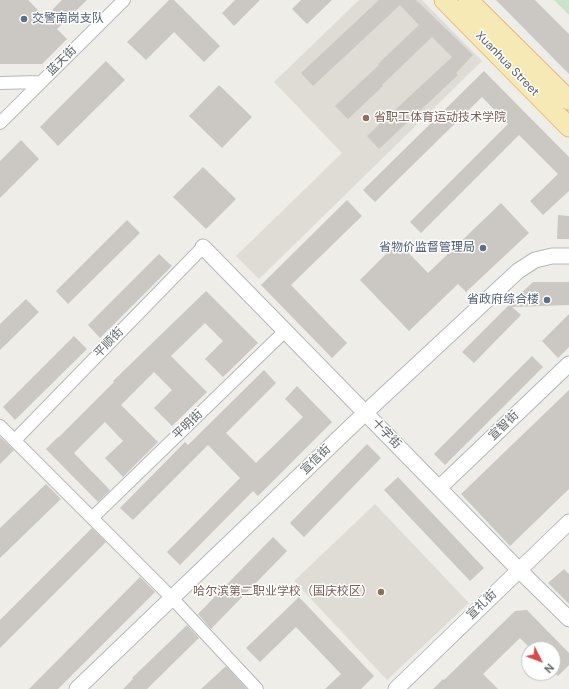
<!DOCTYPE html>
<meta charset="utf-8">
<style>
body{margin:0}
#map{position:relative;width:569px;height:689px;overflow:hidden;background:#efede8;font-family:"DM Sans",sans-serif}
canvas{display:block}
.north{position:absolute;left:521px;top:641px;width:40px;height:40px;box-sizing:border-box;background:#fff;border:1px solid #bfc1c2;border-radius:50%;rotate:132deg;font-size:11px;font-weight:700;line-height:16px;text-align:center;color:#5f6366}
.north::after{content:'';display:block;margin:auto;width:14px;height:18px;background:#d64b47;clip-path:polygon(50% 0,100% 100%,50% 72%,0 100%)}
</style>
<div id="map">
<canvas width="569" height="689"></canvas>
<div class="north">N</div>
</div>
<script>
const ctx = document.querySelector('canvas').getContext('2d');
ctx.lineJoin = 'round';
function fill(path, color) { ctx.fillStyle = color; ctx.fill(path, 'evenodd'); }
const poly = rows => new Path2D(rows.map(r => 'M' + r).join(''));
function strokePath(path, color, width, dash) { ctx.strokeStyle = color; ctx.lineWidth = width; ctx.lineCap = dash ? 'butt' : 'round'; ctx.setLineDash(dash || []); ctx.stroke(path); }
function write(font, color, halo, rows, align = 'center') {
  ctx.font = font + ' "DM Sans","Noto Sans SC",sans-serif'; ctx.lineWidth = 3; ctx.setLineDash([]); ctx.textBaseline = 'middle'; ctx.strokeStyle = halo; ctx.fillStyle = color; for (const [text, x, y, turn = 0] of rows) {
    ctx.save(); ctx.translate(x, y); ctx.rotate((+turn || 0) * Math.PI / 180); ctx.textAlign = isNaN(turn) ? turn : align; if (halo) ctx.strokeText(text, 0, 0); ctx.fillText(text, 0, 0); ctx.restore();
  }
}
const education = poly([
 [359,0,422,0,482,61,259,279,236,256,342,153,274,82],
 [375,504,469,603,387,680,294,581]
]);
const green = poly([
 [554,0,569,0,569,15]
]);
const building = poly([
 [0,0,28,0,45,17,62,0,87,0,57,29,67,39,42,64,0,64],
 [169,0,174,0,220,46,204,62,174,32,146,60,127,42],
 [235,0,260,0,234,26,222,13],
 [301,0,332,0,307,24,292,9],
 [379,0,416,0,473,55,456,73,458,75,379,149,367,136,452,57,432,37,382,85,383,86,348,119,335,106,379,65,378,64,419,25,400,5,313,86,301,73],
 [496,0,535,0,569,34,569,74],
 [106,61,125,80,58,146,40,127],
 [484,71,569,157,569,191,543,215,530,201,558,174,519,135,421,233,410,222,508,124,482,97,375,202,363,190],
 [219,85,252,117,222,148,189,116],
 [21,140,39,159,0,198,0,161],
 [203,167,236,199,206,229,173,197],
 [347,200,362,216,291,285,347,343,332,358,261,285],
 [501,203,529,233,466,292,458,284,409,331,360,280,398,242,428,273],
 [558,215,569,216,569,239,557,239],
 [127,220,140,233,68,304,56,291],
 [159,254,172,266,100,338,88,325],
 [533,282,569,282,569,305,512,307,521,315,474,363,462,352,518,296],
 [206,291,258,343,223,377,205,359,223,341,205,323,171,356,207,392,172,426,154,408,172,390,154,372,121,405,158,442,123,477,105,458,123,441,105,422,74,453,110,490,98,502,46,449,58,437,59,437,114,382,113,381],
 [26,299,39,312,0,350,0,324],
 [569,314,569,347,558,358,542,341],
 [74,336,87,349,15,420,3,407],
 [532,356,543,367,445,465,434,454],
 [264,370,276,383,226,433,256,463,303,417,285,399,297,386,332,422,258,496,253,491,180,565,167,552,240,478,208,445,133,520,120,508,185,442,188,445],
 [569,390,569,489,510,546,461,494],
 [0,437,14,450,0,464],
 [367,444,381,458,304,537,290,523],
 [398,477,484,568,470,581,384,490],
 [46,484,61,499,0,558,0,528],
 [92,528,106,542,0,648,0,620],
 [273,537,287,551,211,629,198,614],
 [564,569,569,574,569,604,548,583],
 [140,577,155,592,58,689,29,689],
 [299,597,374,676,361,689,325,689,341,674,296,627,260,662,246,648],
 [527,610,569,653,569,665,558,676,553,671,553,649,531,649,520,638,483,674,498,689,433,689,443,679,444,680,515,611],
 [187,625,199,638,147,689,123,689,133,679,132,678],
 [226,666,247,689,201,689]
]);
const minor = poly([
 [0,83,41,82],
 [0,123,124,0],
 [0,426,172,598,257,689],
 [15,440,203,247],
 [92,518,285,331]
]);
const tertiary = poly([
 [203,247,519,570,569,619],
 [439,488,569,364],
 [77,689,365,413,518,271,535,260,552,256,569,256],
 [396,689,569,522]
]);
const primary = poly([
 [444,0,569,127],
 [468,0,569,100]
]);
const markers = [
 [24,19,4,"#5c6f8a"],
 [366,118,4,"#8d6e63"],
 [483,248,4,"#5c6f8a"],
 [547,300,4,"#5c6f8a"],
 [381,592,4,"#8d6e63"]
];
const serviceNames = [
 ["交警南岗支队",32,19,"left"],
 ["省物价监督管理局",475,248],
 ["省政府综合楼",539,300]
];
const streetNames = [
 ["蓝天街",62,61,-45],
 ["Xuanhua Street",507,64,46],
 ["平顺街",109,343,-46],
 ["平明街",188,425,-44],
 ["宣智街",504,426,-44],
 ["十字街",386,434,46],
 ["宣信街",316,460,-44],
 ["宣礼街",482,605,-44]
];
const educationNames = [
 ["省职工体育运动技术学院",374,118],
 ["哈尔滨第二职业学校（国庆校区）",373,592,"right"]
];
fill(education, '#dfdcd6');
fill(green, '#c9e4c8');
fill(building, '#cbc8c4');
strokePath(minor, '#b5b8bb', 14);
strokePath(tertiary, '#b5b8bb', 17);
strokePath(primary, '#e2bc6e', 21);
strokePath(minor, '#fff', 12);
strokePath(tertiary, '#fff', 15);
strokePath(primary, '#f6e9b6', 19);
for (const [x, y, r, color] of markers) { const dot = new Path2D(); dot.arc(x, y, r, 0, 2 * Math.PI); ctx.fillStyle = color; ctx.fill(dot); strokePath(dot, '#fff', 1.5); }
write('12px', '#4e5e75', '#fff', serviceNames, 'right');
write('12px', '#5f6366', '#fff', streetNames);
write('12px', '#785e54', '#fff', educationNames, 'left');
</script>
